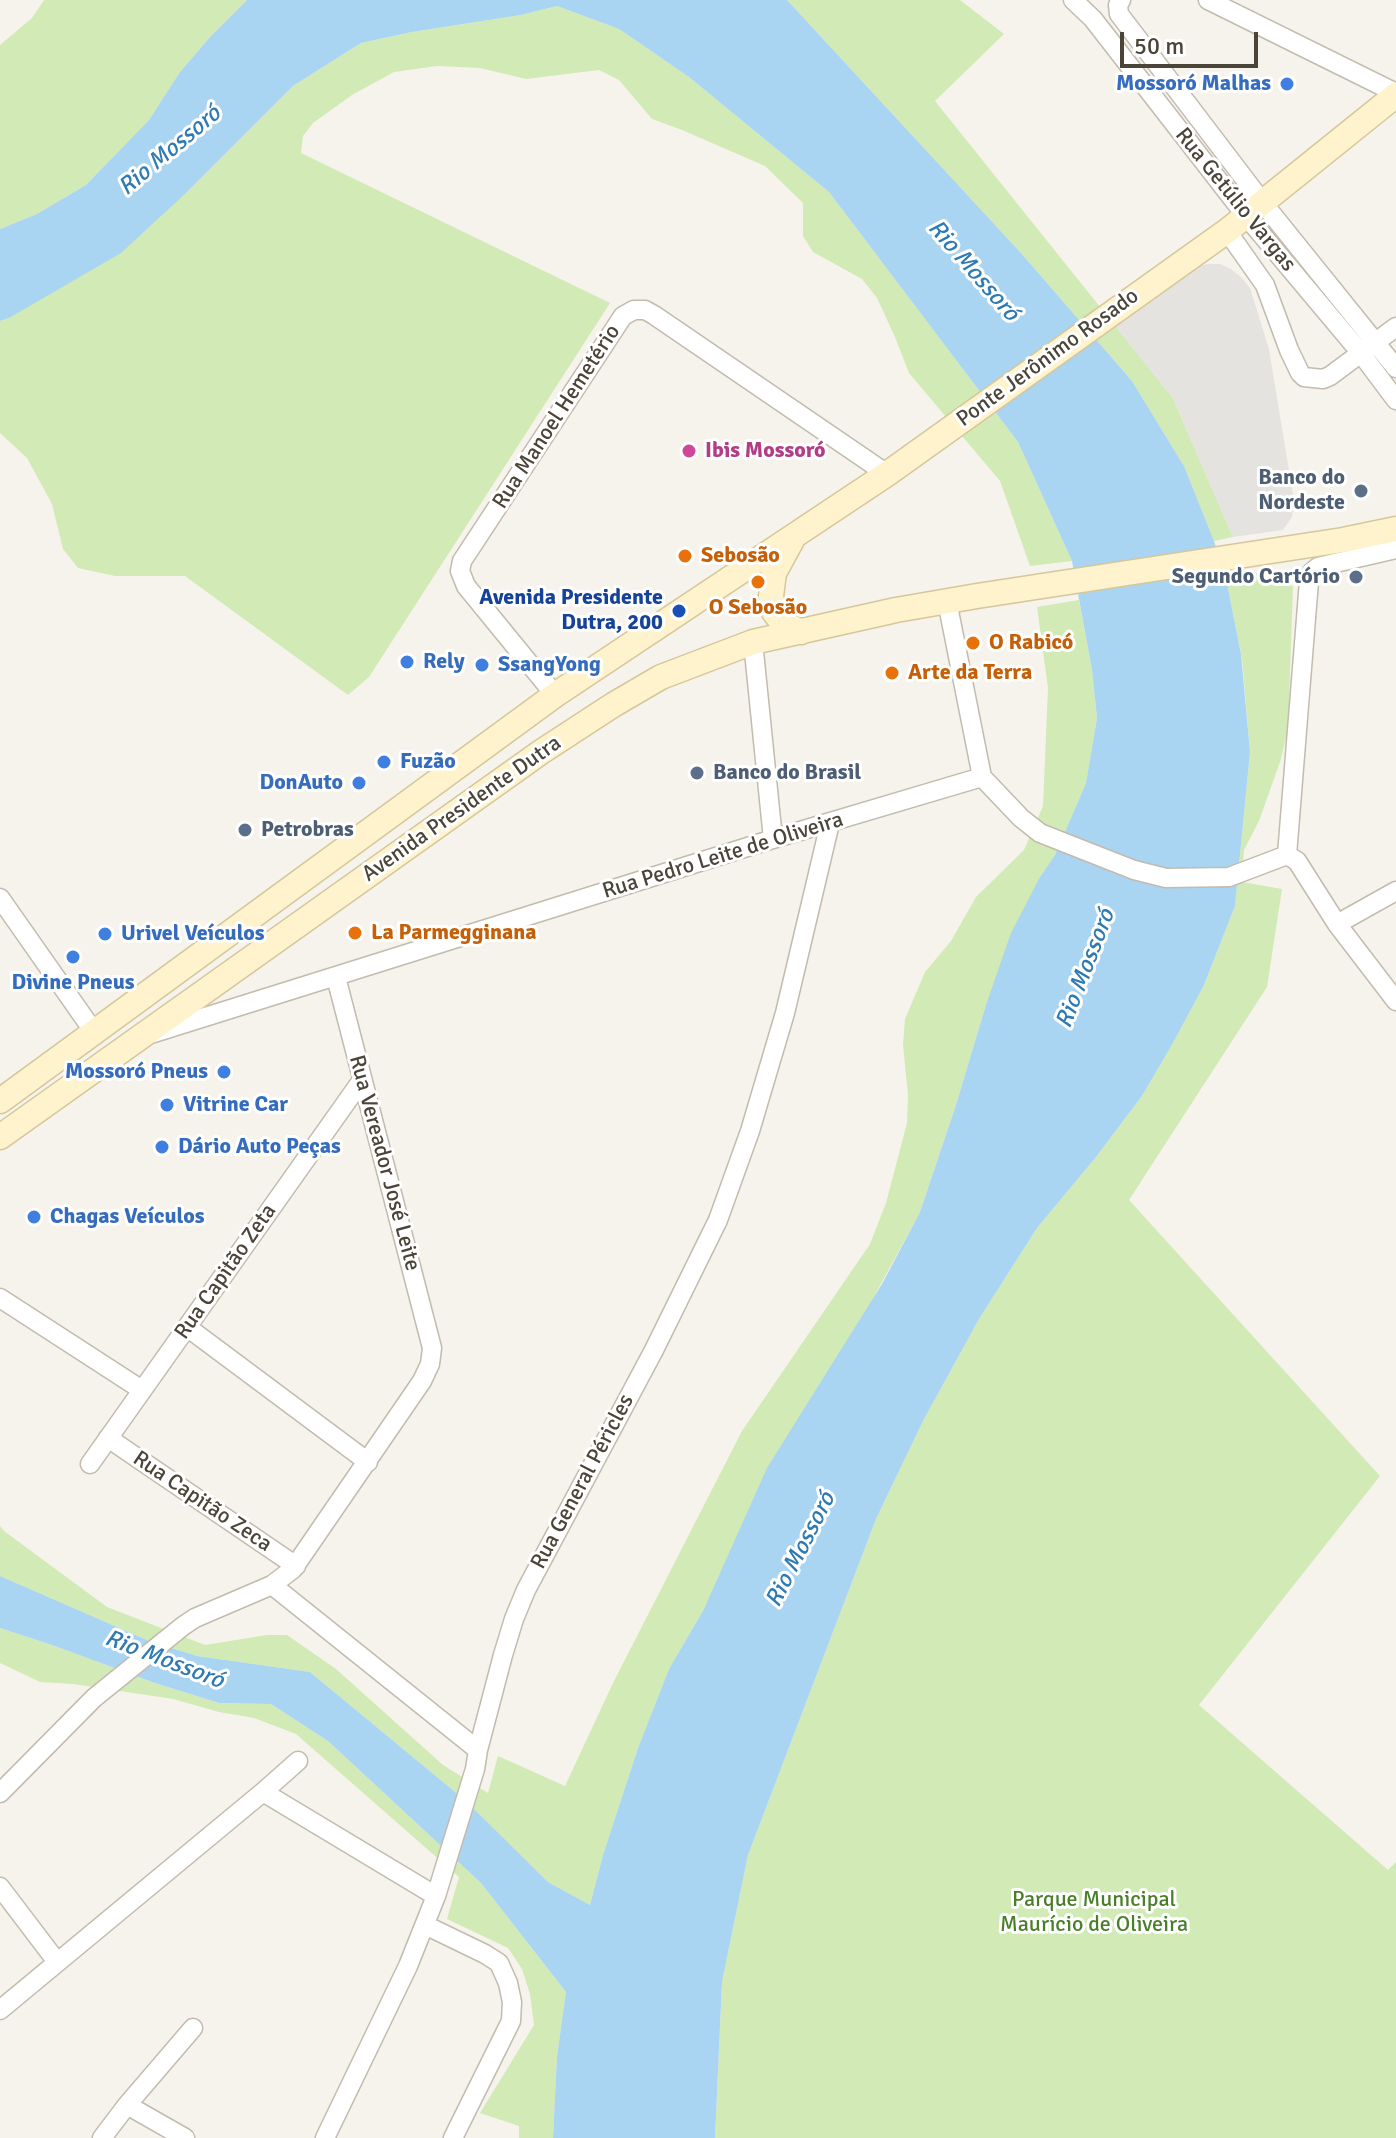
<!DOCTYPE html>
<meta charset="utf-8">
<style>
body{margin:0}
#map{position:relative;width:1396px;height:2138px;overflow:hidden;background:#f6f3ec;font-family:Signika,sans-serif}
canvas{display:block}
.scale{position:absolute;left:1120px;top:32px;width:138px;height:36px;box-sizing:border-box;border:4px solid #4b4439;border-top:0;padding-left:10px;font-size:24px;line-height:28px;white-space:nowrap;color:#4b4439;-webkit-text-stroke:6px #fff;paint-order:stroke}
</style>
<div id="map">
<canvas width="1396" height="2138"></canvas>
<div class="scale">50 m</div>
</div>
<script>
const ctx = document.querySelector('canvas').getContext('2d');
ctx.lineJoin = 'round';
function fill(path, color) { ctx.fillStyle = color; ctx.fill(path, 'evenodd'); }
const poly = rows => new Path2D(rows.map(r => 'M' + r).join(''));
function strokePath(path, color, width, dash) { ctx.strokeStyle = color; ctx.lineWidth = width; ctx.lineCap = dash ? 'butt' : 'round'; ctx.setLineDash(dash || []); ctx.stroke(path); }
function write(font, color, halo, rows, align = 'center') {
  ctx.font = font + ' Signika,sans-serif'; ctx.lineWidth = 6; ctx.setLineDash([]); ctx.textBaseline = 'middle'; ctx.strokeStyle = halo; ctx.fillStyle = color; for (const [text, x, y, turn = 0] of rows) {
    ctx.save(); ctx.translate(x, y); ctx.rotate((+turn || 0) * Math.PI / 180); ctx.textAlign = isNaN(turn) ? turn : align; if (halo) ctx.strokeText(text, 0, 0); ctx.fillText(text, 0, 0); ctx.restore();
  }
}
const green = poly([
 [44,0,247,0,211,36,180,72,149,120,86,185,37,214,0,229,0,45,32,18],
 [787,0,960,0,1004,34,935,101,1173,398,1233,537,1214,541,1184,466,1132,381,1021,253],
 [557,6,619,29,689,77,829,192,1018,442,1072,561,1030,566,1000,481,909,373,895,337,877,298,862,279,813,252,803,236,803,203,765,166,682,130,652,119,619,80,599,70,526,79,480,68,437,66,394,72,352,95,313,123,303,136,301,153,610,303,369,677,348,695,185,576,115,576,78,568,63,549,52,504,27,458,0,433,0,321,9,318,188,191,293,86,361,43,412,32,521,15],
 [1277,570,1293,587,1288,729,1281,759,1259,821,1244,850,1242,882,1282,889,1267,987,1129,1200,1380,1476,1199,1705,1388,1870,1396,1862,1396,2138,715,2138,722,1982,748,1855,876,1519,923,1421,979,1319,1037,1228,1096,1157,1142,1096,1173,1043,1204,985,1235,906,1250,752,1242,658,1226,578],
 [1079,600,1092,670,1097,718,1086,783,1055,855,1040,877,985,1008,956,1105,920,1212,704,1609,669,1669,638,1748,603,1855,590,1905,548,1882,466,1801,310,1672,197,1656,149,1641,0,1576,0,1526,4,1531,107,1607,205,1645,267,1635,287,1635,336,1669,443,1765,488,1793,498,1756,565,1786,613,1683,742,1431,870,1244,886,1203,907,1123,908,1095,903,1045,905,1019,925,972,951,941,976,897,1024,850,1043,806,1048,688,1037,607],
 [0,1628,52,1645,155,1683,219,1703,271,1704,328,1741,481,1883,566,1992,557,2056,553,2138,519,2138,519,2126,480,2113,534,2025,530,1994,522,1969,508,1948,447,1919,459,1877,296,1734,254,1718,219,1712,173,1699,73,1684,40,1682,0,1663]
]);
const parking = poly([
 [1207,264,1220,264,1231,269,1241,277,1250,288,1269,349,1294,501,1292,517,1283,530,1233,537,1173,398,1114,325,1195,267]
]);
const water = poly([
 [247,0,787,0,1021,253,1132,381,1184,466,1214,541,1226,578,1241,654,1250,752,1235,906,1204,985,1173,1043,1142,1096,1096,1157,1037,1228,979,1319,923,1421,876,1519,748,1855,722,1982,715,2138,553,2138,557,2056,566,1992,481,1883,328,1741,271,1704,219,1703,155,1683,52,1645,0,1628,0,1576,149,1641,197,1656,310,1672,466,1801,548,1882,590,1905,603,1855,638,1748,669,1669,704,1609,767,1468,882,1284,920,1212,956,1105,985,1008,1011,933,1040,877,1055,855,1086,783,1097,718,1092,670,1072,561,1018,442,829,192,689,77,619,29,557,6,521,15,412,32,361,43,293,86,188,191,121,253,9,318,0,321,0,229,37,214,86,185,149,120,180,72,211,36]
]);
const street = poly([
 [1073,0,1093,19,1246,216,1360,352,1396,400],
 [1121,0,1118,5,1119,14,1263,203,1396,368],
 [1208,0,1396,93],
 [1227,231,1265,285,1289,350,1300,373,1304,377,1323,379,1330,376,1396,327],
 [947,601,982,777],
 [753,642,773,839],
 [555,695,466,586,460,571,462,561,623,316,634,310,645,310,654,315,887,474],
 [982,777,1021,818,1040,833,1134,870,1166,878,1229,877,1287,855],
 [1287,855,1309,581,1312,572,1318,567,1396,549],
 [1287,855,1297,861,1337,924,1396,1001],
 [0,898,94,1032],
 [1337,924,1396,891],
 [154,1033,773,839,982,777],
 [0,1298,142,1390],
 [187,1327,368,1462],
 [108,1438,296,1566],
 [90,1464,362,1080],
 [272,1585,478,1750],
 [263,1792,298,1761],
 [0,1793,94,1698,183,1626,195,1618,272,1585,293,1569,422,1381,430,1364,432,1348,336,977],
 [0,1887,57,1962],
 [425,1925,485,1954,499,1963,508,1983,512,2002,511,2021,453,2138],
 [0,2010,263,1792,436,1896],
 [127,2105,185,2138],
 [102,2138,127,2105,193,2028],
 [325,2138,408,1966,436,1896,475,1769,478,1750,503,1655,514,1619,526,1590,654,1350,718,1220,750,1131,785,1013,830,823]
]);
const secondary = poly([
 [792,540,774,573,771,596,774,612,782,622,801,632],
 [0,1101,555,695,887,474,1227,231,1396,95],
 [0,1137,541,752,613,705,661,677,753,642,896,610,977,596,1343,540,1396,529]
]);
const markers = [
 [1287,84,8,"#3f7fe0"],
 [689,451,8,"#d1479c"],
 [1361,491,8,"#5c6f8a"],
 [685,556,8,"#e8710a"],
 [1356,577,8,"#5c6f8a"],
 [758,582,8,"#e8710a"],
 [679,611,8,"#1a4fb4"],
 [973,643,8,"#e8710a"],
 [407,662,8,"#3f7fe0"],
 [482,665,8,"#3f7fe0"],
 [892,673,8,"#e8710a"],
 [384,762,8,"#3f7fe0"],
 [697,773,8,"#5c6f8a"],
 [359,783,8,"#3f7fe0"],
 [245,830,8,"#5c6f8a"],
 [355,933,8,"#e8710a"],
 [105,934,8,"#3f7fe0"],
 [73,957,8,"#3f7fe0"],
 [224,1072,8,"#3f7fe0"],
 [167,1105,8,"#3f7fe0"],
 [162,1147,8,"#3f7fe0"],
 [34,1217,8,"#3f7fe0"]
];
const shopNames = [
 ["Mossoró Malhas",1271,84,"right"],
 ["Rely",423,662],
 ["SsangYong",498,665],
 ["Fuzão",400,762],
 ["DonAuto",343,783,"right"],
 ["Urivel Veículos",121,934],
 ["Divine Pneus",73,983,"center"],
 ["Mossoró Pneus",208,1072,"right"],
 ["Vitrine Car",183,1105],
 ["Dário Auto Peças",178,1147],
 ["Chagas Veículos",50,1217]
];
const streetNames = [
 ["Rua Getúlio Vargas",1235,200,51],
 ["Ponte Jerônimo Rosado",1048,358,-36],
 ["Rua Manoel Hemetério",557,417,-57],
 ["Avenida Presidente Dutra",462,809,-35],
 ["Rua Pedro Leite de Oliveira",723,856,-17],
 ["Rua Vereador José Leite",384,1163,75],
 ["Rua Capitão Zeta",226,1272,-55],
 ["Rua General Péricles",583,1482,-62],
 ["Rua Capitão Zeca",202,1502,34]
];
const hotelNames = [
 ["Ibis Mossoró",705,451]
];
const serviceNames = [
 ["Banco do",1345,478],
 ["Nordeste",1345,503],
 ["Segundo Cartório",1340,577],
 ["Banco do Brasil",713,773,"left"],
 ["Petrobras",261,830,"left"]
];
const foodNames = [
 ["Sebosão",701,556],
 ["O Sebosão",758,608,"center"],
 ["O Rabicó",989,643],
 ["Arte da Terra",908,673],
 ["La Parmegginana",371,933]
];
const transitNames = [
 ["Avenida Presidente",663,598],
 ["Dutra, 200",663,623]
];
const parkNames = [
 ["Parque Municipal",1094,1900],
 ["Maurício de Oliveira",1094,1925]
];
const waterNames = [
 ["Rio Mossoró",170,151,-40],
 ["Rio Mossoró",973,271,49],
 ["Rio Mossoró",1086,969,-69],
 ["Rio Mossoró",801,1550,-63],
 ["Rio Mossoró",164,1660,21]
];
fill(green, '#d2eab5');
fill(parking, '#e5e3e0');
fill(water, '#a9d4f2');
strokePath(street, '#c2bbae', 21);
strokePath(secondary, '#d6c79b', 27);
strokePath(street, '#fff', 18);
strokePath(secondary, '#fff3cd', 24);
for (const [x, y, r, color] of markers) { const dot = new Path2D(); dot.arc(x, y, r, 0, 2 * Math.PI); ctx.fillStyle = color; ctx.fill(dot); strokePath(dot, '#fff', 3); }
write('bold 22px', '#366cbe', '#fff', shopNames, 'left');
write('22px', '#4b4439', '#fff', streetNames);
write('bold 22px', '#b23c85', '#fff', hotelNames, 'left');
write('bold 22px', '#4e5e75', '#fff', serviceNames, 'right');
write('bold 22px', '#c56008', '#fff', foodNames, 'left');
write('bold 22px', '#164399', '#fff', transitNames, 'right');
write('22px', '#4a7f2a', '#fff', parkNames);
write('italic 24px', '#2e7ab2', '#fff', waterNames);
</script>
